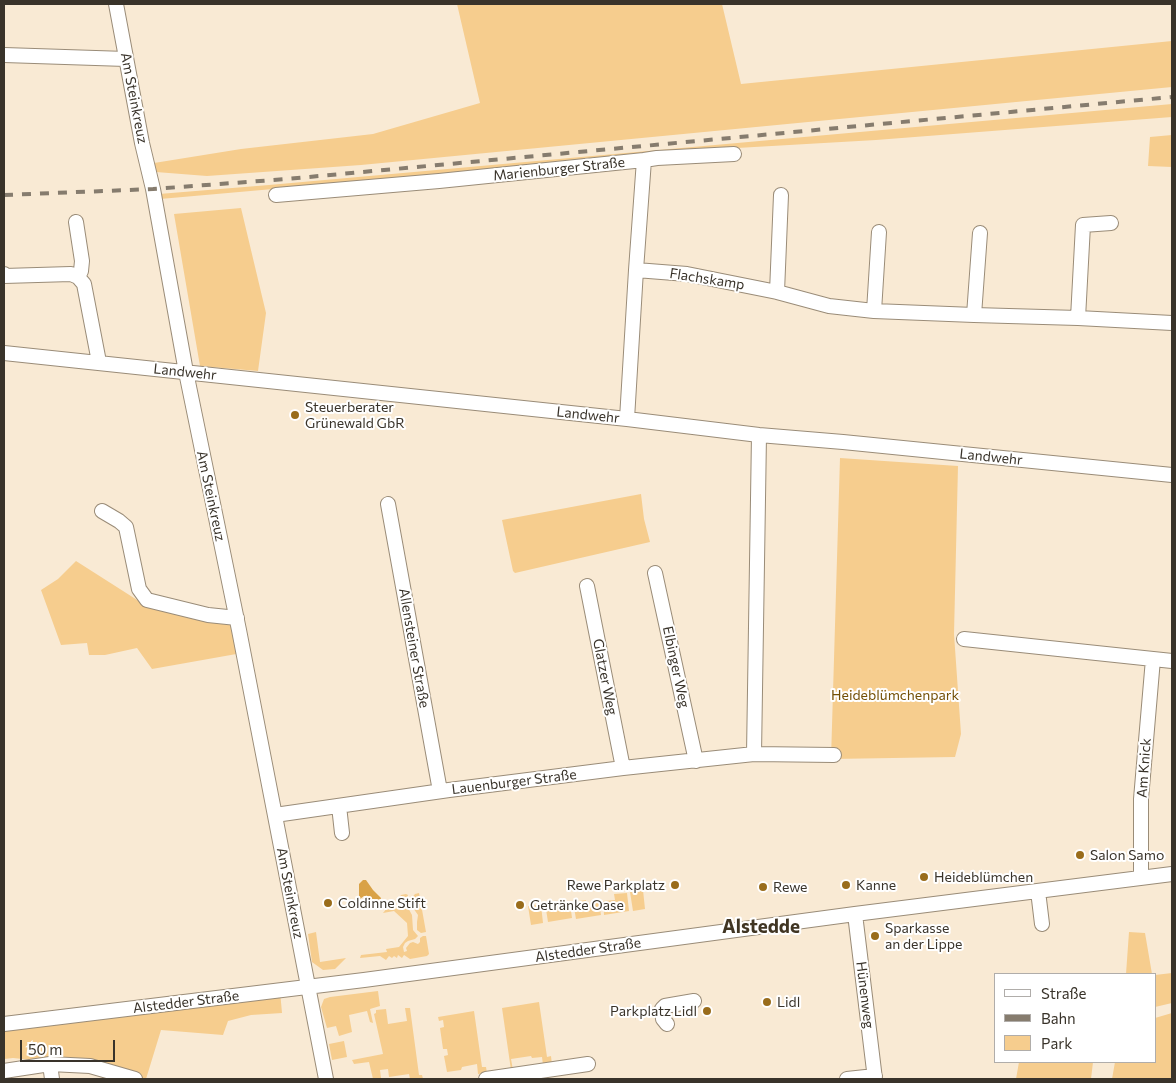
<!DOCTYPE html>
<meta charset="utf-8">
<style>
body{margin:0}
#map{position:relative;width:1176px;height:1083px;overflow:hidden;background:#f9ead4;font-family:Commissioner,sans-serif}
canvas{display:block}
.frame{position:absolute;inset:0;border:5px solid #39332a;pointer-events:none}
.legend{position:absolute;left:994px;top:973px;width:162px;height:90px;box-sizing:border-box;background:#fff;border:1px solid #b0adaa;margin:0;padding:6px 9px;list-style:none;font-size:15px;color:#39332a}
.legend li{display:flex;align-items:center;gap:10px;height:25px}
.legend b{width:25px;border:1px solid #b0adaa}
.scale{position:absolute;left:20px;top:1040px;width:95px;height:22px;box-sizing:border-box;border:2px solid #39332a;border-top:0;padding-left:6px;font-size:15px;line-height:18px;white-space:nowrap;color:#39332a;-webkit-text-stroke:4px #fff;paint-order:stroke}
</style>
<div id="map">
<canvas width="1176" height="1083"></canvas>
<div class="frame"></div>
<ul class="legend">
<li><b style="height:6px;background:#fff"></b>Straße</li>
<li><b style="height:6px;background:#867c6e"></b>Bahn</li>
<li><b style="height:14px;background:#f6cd8e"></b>Park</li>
</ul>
<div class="scale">50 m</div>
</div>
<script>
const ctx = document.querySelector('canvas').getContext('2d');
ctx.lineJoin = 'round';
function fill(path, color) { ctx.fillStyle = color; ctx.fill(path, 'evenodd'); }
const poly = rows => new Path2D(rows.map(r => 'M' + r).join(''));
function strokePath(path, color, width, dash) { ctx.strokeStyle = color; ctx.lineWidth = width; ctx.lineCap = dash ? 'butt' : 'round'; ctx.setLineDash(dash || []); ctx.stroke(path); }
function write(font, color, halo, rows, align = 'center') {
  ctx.font = font + ' Commissioner,sans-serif'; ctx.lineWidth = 4; ctx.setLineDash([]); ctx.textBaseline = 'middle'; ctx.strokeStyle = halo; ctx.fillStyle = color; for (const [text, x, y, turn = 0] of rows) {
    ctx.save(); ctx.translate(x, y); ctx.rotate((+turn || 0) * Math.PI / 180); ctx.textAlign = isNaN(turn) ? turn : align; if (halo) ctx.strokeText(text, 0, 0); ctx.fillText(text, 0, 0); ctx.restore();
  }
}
const green = poly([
 [457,4,722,4,741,84,1172,41,1172,87,361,165,207,176,156,172,154,163,241,149,373,134,480,103],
 [1172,104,1172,117,876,140,737,148,160,199,159,194,269,185],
 [1172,135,1172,167,1148,166,1150,137],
 [241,208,266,313,258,371,200,366,174,214],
 [840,458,958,466,954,634,961,734,955,757,831,759],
 [641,494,644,519,650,542,515,573,513,571,502,520],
 [76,561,145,605,236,621,242,653,152,669,137,648,105,655,89,655,87,643,61,645,41,590,58,579],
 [643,890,645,909,633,911,630,892],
 [419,893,426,932,421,933,417,930,417,922,418,915,411,905,411,899,415,894],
 [627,893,629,911,604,915,603,901,615,900,614,894],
 [406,894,408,895,406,904,412,915,413,930,418,936,415,939,408,941,405,943,403,947,404,952,407,951,406,948,410,943,413,942,418,944,420,942,420,938,423,936,426,936,429,954,427,956,410,959,404,955,402,958,398,955,397,958,394,956,392,958,389,956,386,960,380,956,360,958,361,955,387,952,386,949,399,947,408,936,407,923,394,911,383,913,391,903,394,903,395,907,401,907,403,903,399,898,401,895],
 [586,900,586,904,599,902,601,915,576,919,573,902],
 [557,902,558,905,570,903,572,918,548,922,545,903],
 [541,905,543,923,531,925,528,906],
 [316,932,320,962,346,958,335,969,323,970,312,962,308,934],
 [1129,932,1145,933,1152,974,1126,974],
 [1172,973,1172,1003,1155,1007,1155,975],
 [280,991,282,1013,251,1015,228,1021,223,1035,161,1030,146,1079,135,1079,90,1066,13,1058,4,1059,4,1024],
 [378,991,380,1006,370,1009,373,1023,370,1022,367,1011,349,1015,352,1032,339,1036,336,1026,327,1028,321,1007,324,999,330,997],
 [539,1002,547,1057,551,1056,552,1065,543,1065,542,1057,532,1058,531,1056,511,1059,513,1070,511,1070,502,1008],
 [405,1008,410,1008,419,1075,422,1075,423,1079,410,1079,409,1074,389,1077,388,1069,380,1070,381,1078,373,1079,369,1062,354,1064,352,1060,383,1054,374,1014,376,1013,376,1010,386,1009,388,1024,407,1021],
 [474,1011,482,1067,486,1067,487,1073,478,1074,477,1064,462,1067,461,1070,447,1072,444,1056,448,1055,447,1049,443,1049,440,1028,444,1027,443,1020,439,1021,438,1017],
 [1172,1013,1172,1079,1112,1079,1115,1062,1155,1062,1155,1018],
 [344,1041,347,1057,332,1060,329,1044],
 [1019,1062,1093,1062,1091,1079,1016,1079]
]);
const water = poly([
 [363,880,366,880,373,890,381,898,380,903,377,907,375,907,372,901,368,897,364,896,360,899,359,896,359,884]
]);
const minor = poly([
 [116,4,142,143,153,189,186,372,239,630,326,1079],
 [4,55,126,59],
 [644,160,657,158,734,154],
 [276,195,439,181,644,160,636,270,627,419],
 [76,222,82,261,81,271,78,277],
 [636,270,687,274,777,292,829,306,874,311,974,315,1078,318,1172,323],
 [4,274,4,276,71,274,78,277,84,284,99,362],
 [777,292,781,195],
 [874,311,879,232],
 [974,315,980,233],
 [1078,318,1083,225,1111,223],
 [4,353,627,419,759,435,843,442,1172,475],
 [388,504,440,791],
 [102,511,119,521,126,527,139,589,147,600,208,615,237,618],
 [655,573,696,761],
 [587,586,623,768],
 [964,639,1172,661],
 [754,754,759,435],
 [339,806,342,833],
 [275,815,449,790,623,768,754,754,834,755],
 [1141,878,1141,799,1153,659],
 [1038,891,1042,924],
 [855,914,875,1079],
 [4,1024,364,980,855,914,1172,874],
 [667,1024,663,1019,662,1009,665,1006,694,1001],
 [50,1064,52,1079],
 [4,1071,50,1064,90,1066,135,1079],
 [486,1079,588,1064],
 [847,1079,875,1076]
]);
const rail = poly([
 [4,195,153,189,287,179,1172,97]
]);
const markers = [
 [295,415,5,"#996c1b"],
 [1080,855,5,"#996c1b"],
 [924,877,5,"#996c1b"],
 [675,885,5,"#996c1b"],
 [846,885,5,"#996c1b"],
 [763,887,5,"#996c1b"],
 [328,903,5,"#996c1b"],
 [520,905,5,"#996c1b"],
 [875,936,5,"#996c1b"],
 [767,1002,5,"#996c1b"],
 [707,1011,5,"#996c1b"]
];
const streetNames = [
 ["Am Steinkreuz",134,98,79],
 ["Marienburger Straße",559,169,-6],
 ["Flachskamp",707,279,9],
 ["Landwehr",185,372,6],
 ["Landwehr",588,415,6],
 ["Landwehr",991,457,6],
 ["Am Steinkreuz",211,496,78],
 ["Allensteiner Straße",414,648,80],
 ["Elbinger Weg",676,667,78],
 ["Glatzer Weg",605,677,79],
 ["Am Knick",1144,768,-86],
 ["Lauenburger Straße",514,782,-7],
 ["Am Steinkreuz",290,893,79],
 ["Alstedder Straße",588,950,-8],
 ["Hünenweg",865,995,83],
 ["Alstedder Straße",186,1002,-7]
];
const poiNames = [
 ["Steuerberater",305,407],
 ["Grünewald GbR",305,423],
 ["Salon Samo",1090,855],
 ["Heideblümchen",934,877],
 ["Rewe Parkplatz",665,885,"right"],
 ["Kanne",856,885],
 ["Rewe",773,887],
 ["Coldinne Stift",338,903],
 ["Getränke Oase",530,905],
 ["Sparkasse",885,928],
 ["an der Lippe",885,944],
 ["Lidl",777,1002],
 ["Parkplatz Lidl",697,1011,"right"]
];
const parkNames = [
 ["Heideblümchenpark",895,695]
];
const districtNames = [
 ["Alstedde",761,927]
];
fill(green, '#f6cd8e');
fill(water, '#d9a247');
strokePath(minor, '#9a8c78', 16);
strokePath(minor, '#fff', 14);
strokePath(rail, '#867c6e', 4, [9, 9]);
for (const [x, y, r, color] of markers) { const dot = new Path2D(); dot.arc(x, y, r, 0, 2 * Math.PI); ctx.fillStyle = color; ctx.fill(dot); strokePath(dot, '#fff', 2); }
write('14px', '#39332a', '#fff', streetNames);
write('14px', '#39332a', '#fff', poiNames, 'left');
write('14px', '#745006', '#fff', parkNames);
write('bold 19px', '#403523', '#fff', districtNames);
</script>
